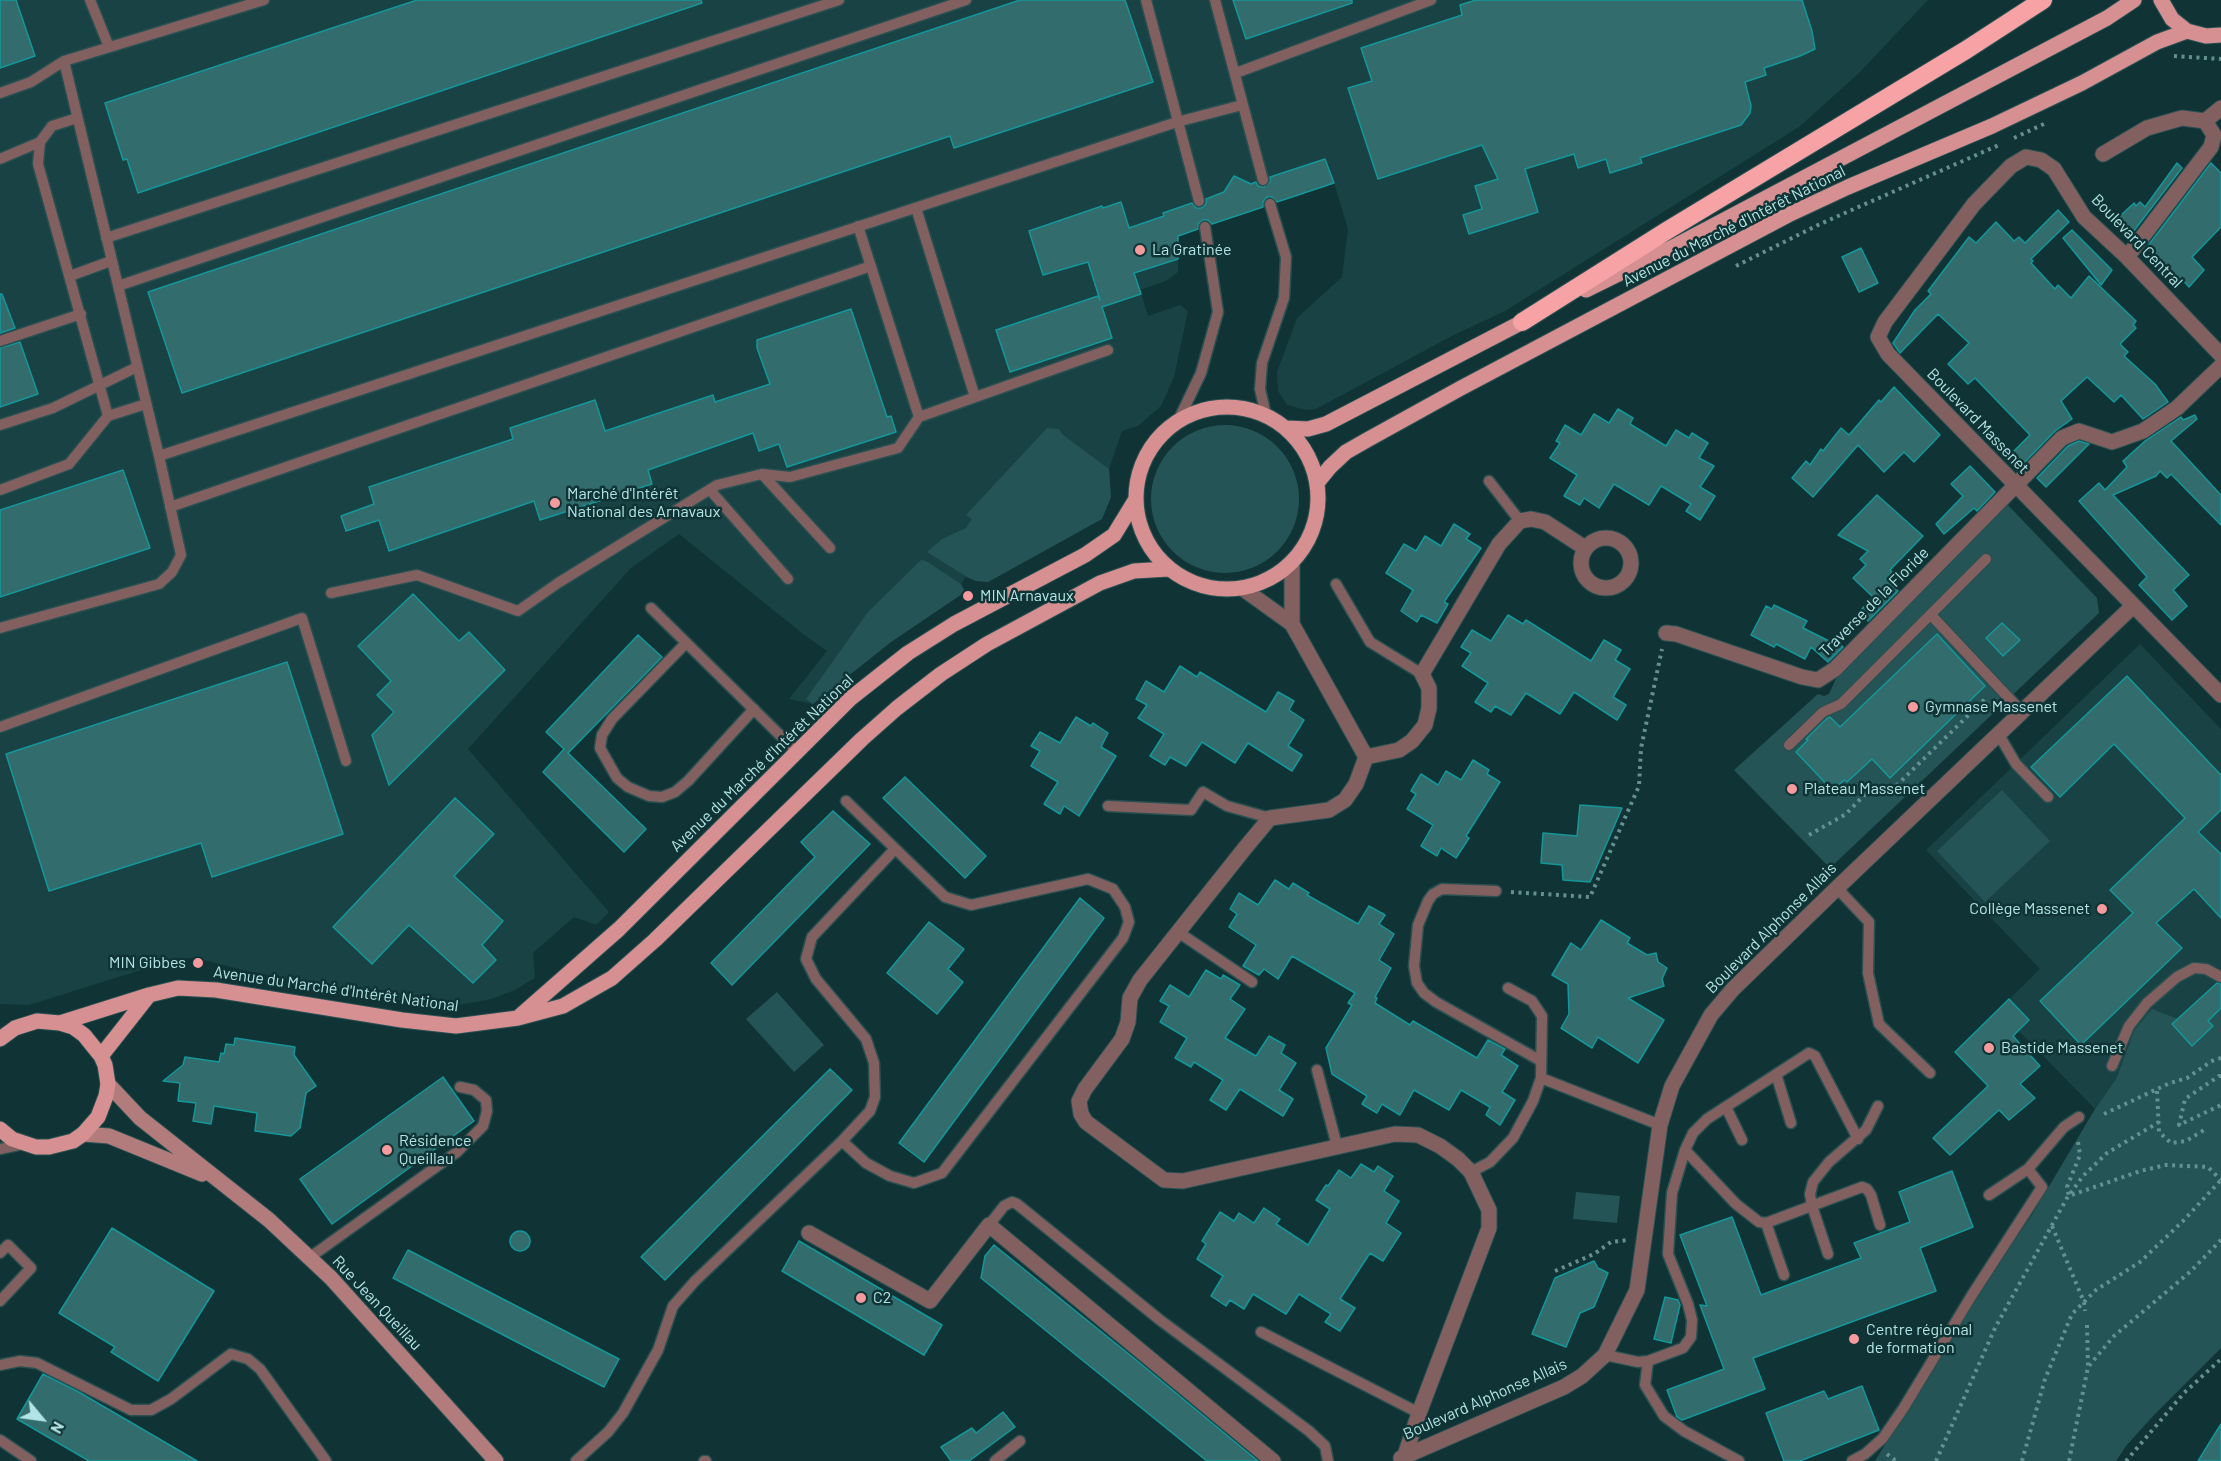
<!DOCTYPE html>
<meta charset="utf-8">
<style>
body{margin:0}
#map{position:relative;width:2221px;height:1461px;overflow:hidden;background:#103435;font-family:Barlow,sans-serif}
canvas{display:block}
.north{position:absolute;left:12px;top:1389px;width:60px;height:60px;-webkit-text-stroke:4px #103435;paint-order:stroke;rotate:119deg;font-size:16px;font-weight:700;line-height:24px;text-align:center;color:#b3e4e5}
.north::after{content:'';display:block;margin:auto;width:21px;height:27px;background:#b3e4e5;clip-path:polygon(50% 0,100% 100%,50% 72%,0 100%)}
</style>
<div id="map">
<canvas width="2221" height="1461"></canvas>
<div class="north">N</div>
</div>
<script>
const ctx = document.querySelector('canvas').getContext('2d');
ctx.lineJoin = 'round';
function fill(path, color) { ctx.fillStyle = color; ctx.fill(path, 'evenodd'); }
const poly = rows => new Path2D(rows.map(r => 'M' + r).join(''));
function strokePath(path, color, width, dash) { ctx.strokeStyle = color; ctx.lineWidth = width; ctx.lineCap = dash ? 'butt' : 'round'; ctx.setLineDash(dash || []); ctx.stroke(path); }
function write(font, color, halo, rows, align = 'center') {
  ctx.font = font + ' Barlow,sans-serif'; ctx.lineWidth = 5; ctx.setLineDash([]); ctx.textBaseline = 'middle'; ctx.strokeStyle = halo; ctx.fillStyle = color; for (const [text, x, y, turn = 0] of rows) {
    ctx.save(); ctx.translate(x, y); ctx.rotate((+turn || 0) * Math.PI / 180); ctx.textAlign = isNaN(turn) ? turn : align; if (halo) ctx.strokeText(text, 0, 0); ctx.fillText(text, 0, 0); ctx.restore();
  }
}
const built = poly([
 [0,0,1928,0,1858,74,1799,127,1505,311,1450,337,1316,409,1306,410,1287,405,1278,391,1277,372,1297,318,1342,277,1348,229,1334,183,1175,237,1178,248,1178,272,1166,281,1140,290,1148,316,1180,305,1188,311,1174,377,1161,406,1138,426,1122,431,1109,469,1111,497,1102,519,988,582,976,581,966,577,961,584,965,592,891,642,813,704,789,699,827,651,803,634,679,534,631,568,468,749,609,912,596,925,574,917,533,953,535,978,515,990,491,999,443,1008,247,971,196,958,179,958,29,1005,0,1004],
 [2140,644,2221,729,2221,1027,2191,1055,2134,1031,2116,1079,2095,1109,1998,1010,2040,969,1926,850]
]);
const green = poly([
 '1151 499a74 74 0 1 1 148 0a74 74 0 1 1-148 0Z',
 [1047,428,1059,429,1063,435,1109,469,1111,497,1102,519,988,582,976,581,967,577,927,552,942,539,966,528,972,519,966,515],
 [2005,502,2097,598,2099,613,1830,868,1734,770,1818,694,1824,696,1829,694,1839,672],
 [921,560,926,561,961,584,965,592,891,642,813,704,806,699,868,612],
 [2002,790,2050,841,1985,902,1937,851],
 [777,992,824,1045,794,1072,746,1019],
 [2221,1008,2221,1348,2153,1416,2126,1446,2116,1461,1875,1461,1977,1295,2032,1215,2095,1109,2116,1079,2134,1031,2152,1009,2178,1019,2172,1025,2192,1046,2213,1027,2208,1021],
 [1576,1192,1620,1196,1617,1223,1573,1219]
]);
const building = poly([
 [0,0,16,0,35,56,0,68,0,0],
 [417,0,701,0,702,3,138,193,127,159,123,160,105,103,417,0],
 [1020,0,1125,0,1153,82,954,148,950,136,182,393,148,292,1020,0],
 [1233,0,1352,0,1352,3,1246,39,1233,0],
 [1476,0,1802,0,1812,31,1815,49,1800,56,1764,68,1766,75,1745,82,1751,106,1750,113,1741,125,1640,158,1642,163,1610,173,1606,159,1578,168,1574,154,1525,169,1538,212,1469,234,1463,215,1482,209,1475,186,1498,179,1482,145,1378,179,1348,88,1372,81,1361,48,1462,15,1460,5,1476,0],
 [1325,159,1334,183,1277,202,1272,197,1267,197,1263,202,1263,207,1212,224,1208,220,1203,220,1198,224,1198,229,1178,236,1178,259,1134,273,1141,294,1102,307,1112,338,1010,372,996,330,1098,296,1100,300,1088,262,1043,275,1029,231,1102,206,1103,208,1121,202,1129,228,1164,216,1163,213,1192,203,1196,208,1201,208,1206,204,1206,199,1224,192,1234,176,1251,184,1256,182,1258,186,1264,187,1270,182,1270,177,1325,159],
 [2177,163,2182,168,2133,232,2119,217,2134,203,2136,206,2140,202,2145,207,2177,163],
 [2211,163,2221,173,2221,227,2192,257,2204,270,2189,287,2181,278,2179,281,2147,247,2211,163],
 [2058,210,2069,222,2031,259,2033,261,2031,263,2055,289,2058,285,2071,298,2089,276,2136,321,2133,325,2136,328,2120,344,2128,352,2124,356,2155,384,2168,402,2143,419,2121,395,2114,402,2087,377,2061,401,2072,419,2055,431,2023,464,2012,453,2030,435,1975,378,1968,384,1948,364,1969,343,1938,314,1900,353,1893,343,1915,310,1931,294,1928,291,1969,237,1976,243,1996,222,2014,241,2019,237,2025,243,2058,210],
 [2072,230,2112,270,2101,285,2063,238,2072,230],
 [1861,248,1878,283,1859,292,1842,257,1861,248],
 [0,294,2,294,15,328,0,333,0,294],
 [851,309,887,417,891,416,896,432,787,467,779,444,759,451,753,433,648,470,652,484,540,520,534,501,389,551,379,520,346,531,341,516,374,504,369,487,513,439,510,428,595,400,605,431,713,395,715,402,770,384,757,348,757,340,851,309],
 [20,342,38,394,0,407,0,348,20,342],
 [1894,387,1940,435,1914,462,1904,452,1884,472,1858,445,1813,497,1792,478,1806,461,1810,465,1821,449,1823,451,1841,428,1849,435,1879,400,1881,402,1894,387],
 [1618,409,1633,418,1630,424,1666,446,1676,430,1689,438,1692,433,1708,443,1699,458,1714,466,1700,487,1715,496,1700,520,1686,511,1691,504,1661,486,1649,505,1614,484,1599,508,1584,498,1580,505,1564,496,1577,475,1550,458,1560,443,1556,441,1565,425,1581,435,1594,414,1609,423,1618,409],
 [2195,415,2197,419,2171,441,2221,495,2221,525,2171,474,2167,478,2160,471,2156,476,2113,495,2189,575,2173,590,2187,606,2172,620,2139,585,2147,577,2079,501,2099,483,2105,490,2127,467,2123,461,2145,441,2181,417,2183,420,2195,415],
 [2079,441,2089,444,2046,487,2037,478,2068,446,2079,441],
 [1970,466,1995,492,1977,511,1974,508,1944,534,1936,524,1963,496,1951,484,1970,466],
 [123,470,150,548,0,597,0,510,123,470],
 [1877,495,1923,536,1890,570,1892,572,1886,579,1898,591,1868,621,1860,611,1873,597,1853,578,1866,565,1860,559,1868,551,1838,535,1877,495],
 [1454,524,1470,534,1466,539,1481,548,1444,602,1448,604,1437,623,1421,615,1417,622,1401,611,1413,590,1386,573,1404,544,1416,551,1425,536,1441,546,1454,524],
 [413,594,459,641,469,632,505,670,389,785,372,735,394,712,377,695,391,681,358,646,413,594],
 [1774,605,1807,621,1803,628,1831,642,1834,638,1843,647,1828,662,1811,647,1805,659,1776,644,1774,647,1751,635,1766,606,1772,609,1774,605],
 [1508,615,1523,624,1526,620,1591,661,1604,640,1621,650,1615,660,1630,669,1613,697,1626,705,1617,720,1574,692,1560,714,1526,693,1511,715,1495,706,1491,712,1475,702,1488,683,1462,666,1471,653,1461,647,1472,630,1491,641,1508,615],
 [2002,623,2020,640,2003,656,1986,638,2002,623],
 [1937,634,1985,686,1890,778,1872,759,1847,782,1844,780,1833,791,1796,752,1808,740,1806,739,1827,718,1830,717,1840,727,1937,634],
 [638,635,662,657,568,753,646,829,624,852,543,772,564,749,546,732,638,635],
 [287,662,343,834,212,877,201,843,49,891,6,754,287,662],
 [1180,666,1197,677,1200,672,1266,712,1278,692,1294,701,1289,710,1304,720,1288,746,1302,755,1292,771,1248,743,1235,763,1202,742,1186,766,1170,757,1165,765,1150,756,1164,734,1138,718,1147,705,1136,699,1146,681,1164,692,1180,666],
 [2127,676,2221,775,2221,810,2198,832,2221,854,2221,918,2194,889,2156,923,2182,948,2081,1045,2040,1001,2133,913,2110,890,2185,818,2114,744,2060,797,2031,767,2127,676],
 [1076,717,1091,726,1093,723,1108,733,1101,747,1116,756,1079,816,1064,806,1060,814,1044,804,1058,782,1031,766,1040,751,1031,746,1040,732,1060,743,1076,717],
 [1473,760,1489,770,1487,774,1500,782,1466,836,1469,838,1456,858,1441,848,1437,856,1421,846,1433,825,1407,809,1416,794,1411,791,1421,774,1438,785,1446,771,1461,780,1473,760],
 [905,777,986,856,965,878,883,798,905,777],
 [455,798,494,834,454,876,503,921,482,945,496,960,473,983,409,925,372,964,333,927,455,798],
 [1580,805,1622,808,1590,882,1563,880,1562,865,1541,863,1543,833,1577,836,1580,805],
 [833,811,870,844,732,985,711,963,815,857,801,842,833,811],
 [1275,880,1289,889,1293,883,1309,893,1307,895,1358,924,1369,906,1385,915,1379,924,1394,934,1379,960,1391,968,1375,997,1377,998,1375,1003,1410,1025,1413,1021,1477,1058,1488,1040,1505,1049,1501,1055,1518,1066,1502,1092,1515,1100,1500,1125,1486,1115,1490,1107,1461,1090,1449,1110,1414,1090,1400,1115,1382,1104,1377,1113,1362,1104,1367,1096,1332,1074,1326,1048,1352,1005,1348,1003,1355,993,1292,956,1278,979,1264,969,1259,975,1243,966,1256,945,1229,927,1237,914,1230,909,1239,893,1258,905,1275,880],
 [1080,898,1104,918,924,1162,899,1143,1080,898],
 [1601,920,1630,938,1627,943,1647,955,1656,953,1658,962,1667,968,1662,979,1664,986,1628,998,1664,1020,1638,1063,1598,1037,1592,1048,1561,1028,1569,1014,1568,984,1552,975,1571,943,1581,950,1601,920],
 [929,922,964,949,948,969,963,982,937,1014,887,973,929,922],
 [1206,970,1221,979,1223,975,1240,985,1230,999,1245,1009,1225,1038,1256,1056,1269,1036,1285,1045,1281,1053,1296,1063,1279,1090,1293,1099,1283,1116,1240,1089,1226,1110,1210,1100,1223,1080,1194,1062,1191,1067,1175,1058,1187,1038,1160,1022,1169,1006,1160,1001,1170,985,1189,997,1206,970],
 [2217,983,2221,984,2221,1008,2208,1021,2213,1026,2192,1046,2172,1024,2217,983],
 [2009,999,2029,1020,2013,1036,2040,1066,2020,1084,2035,1098,2009,1120,1999,1110,1950,1155,1933,1138,1988,1086,1955,1052,2009,999],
 [235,1038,295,1047,294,1055,316,1086,306,1093,300,1128,291,1136,255,1131,257,1113,214,1106,211,1124,193,1121,196,1103,178,1101,180,1083,163,1081,183,1065,185,1057,219,1062,221,1053,224,1054,226,1044,234,1045,235,1038],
 [830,1069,852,1090,665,1280,641,1257,830,1069],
 [443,1077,474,1121,332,1224,300,1179,443,1077],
 [1361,1164,1374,1172,1378,1166,1393,1176,1384,1191,1399,1201,1386,1223,1401,1233,1383,1261,1370,1253,1340,1299,1355,1308,1340,1331,1325,1322,1331,1314,1299,1294,1286,1314,1253,1294,1244,1309,1230,1300,1226,1306,1211,1296,1223,1276,1197,1259,1206,1244,1202,1241,1220,1212,1234,1221,1239,1213,1254,1223,1264,1208,1280,1219,1276,1224,1308,1245,1330,1209,1316,1200,1326,1185,1328,1186,1339,1170,1351,1178,1361,1164],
 [1952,1171,1973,1227,1920,1248,1936,1291,1753,1358,1765,1389,1682,1420,1677,1417,1667,1390,1724,1369,1700,1305,1707,1306,1680,1235,1732,1217,1761,1295,1861,1258,1854,1243,1910,1222,1899,1192,1952,1171],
 [112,1228,214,1291,158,1381,111,1352,115,1347,59,1313,112,1228],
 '510 1241a10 10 0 1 1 20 0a10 10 0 1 1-20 0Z',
 [799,1241,942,1325,924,1355,782,1271,799,1241],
 [994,1245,1135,1359,1258,1461,1207,1461,981,1278,985,1256,994,1245],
 [408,1250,619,1359,604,1387,393,1278,408,1250],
 [1594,1261,1598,1268,1608,1273,1594,1307,1580,1313,1566,1347,1532,1334,1555,1278,1594,1261],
 [1665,1297,1678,1300,1680,1305,1671,1343,1654,1339,1665,1297],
 [43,1374,77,1391,197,1461,89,1461,17,1419,43,1374],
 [1862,1386,1879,1430,1800,1461,1784,1461,1766,1413,1824,1391,1828,1399,1862,1386],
 [1003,1412,1015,1427,969,1461,951,1461,941,1447,972,1428,976,1433,1003,1412],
 [2221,1424,2221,1461,2198,1461,2221,1424]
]);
const path = poly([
 [2174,56,2221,59],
 [2014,138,2048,122],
 [1736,266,1820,224,1999,145],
 [1809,835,1846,814,1870,789,1883,791,1895,787,1987,697],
 [1511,892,1590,897,1639,786,1641,748,1662,649],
 [2221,1076,2219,1076,2185,1099,2179,1125,2221,1105],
 [2157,1091,2159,1132,2171,1143,2186,1141,2204,1130],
 [2104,1114,2170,1083,2187,1078,2212,1061,2221,1058],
 [2078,1142,2080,1155,2067,1187,2069,1196,2140,1171,2166,1165,2208,1167,2221,1180],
 [2052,1226,2084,1302,2085,1311],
 [1555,1271,1594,1254,1611,1242,1628,1240],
 [2087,1325,2088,1367],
 [1887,1454,1896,1461],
 [1936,1461,1995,1328,2067,1198,2083,1176,2107,1153,2159,1122],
 [2022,1461,2045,1379,2072,1314,2096,1290,2140,1262,2183,1221,2220,1181,2221,1182],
 [2069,1461,2088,1367,2114,1336,2190,1272,2221,1240],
 [2126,1461,2184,1393,2221,1359]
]);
const lane = poly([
 [90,0,109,47],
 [264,0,64,61,159,456,1177,122,1242,105],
 [1146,0,1199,201],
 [1215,0,1263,180],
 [1236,73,1431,0],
 [0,93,31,82,64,61],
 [77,118,52,126,40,142,38,164,108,416],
 [0,159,40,142],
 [916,208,975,397],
 [858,226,919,417],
 [106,238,839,0],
 [70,276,111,261],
 [118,286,966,0],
 [0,341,81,314],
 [1266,415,1260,389,1262,363,1284,298,1286,257,1270,204],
 [1178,421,1201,373,1218,312,1205,227],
 [0,425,53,408,137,367],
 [762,474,830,548],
 [1489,481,1520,521],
 [0,490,69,464,108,416,146,404],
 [710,490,788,579],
 [170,507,871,266],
 [1336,584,1370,642,1422,674],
 [331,593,417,575,518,611,558,583,717,485,762,474,790,477,898,448,919,417,1108,350],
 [651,608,797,752],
 [1931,615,2022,712],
 [0,628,159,584,172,572,181,555,159,456],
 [686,643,612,719,602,735,600,748,617,778,628,787,649,796,662,797,675,792,688,781,754,709],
 [0,727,302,618,346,761],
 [1999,735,2016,764,2048,797],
 [1789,745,1823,712,1841,704,1986,559],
 [1108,806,1191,810,1203,792,1227,806,1270,818],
 [1837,888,1869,922,1868,973,1879,1024,1930,1073],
 [1496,891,1442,889,1433,894,1428,901,1418,925,1414,966,1417,983,1424,993,1436,1002,1541,1061],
 [1178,932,1252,982],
 [2112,1066,2129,1026,2147,1003,2177,977,2194,968,2206,969,2221,977],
 [1317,1070,1337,1146],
 [1776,1074,1791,1123],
 [1541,1078,1660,1125],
 [1726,1107,1742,1140],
 [842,1141,866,1163,890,1176,914,1183,942,1173,1123,938,1129,922,1125,907,1113,889,1088,879,971,905,945,897,846,801],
 [0,1149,23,1144],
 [1685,1150,1736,1204,1759,1222,1766,1223,1862,1187,1867,1189,1871,1195,1880,1225],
 [1471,1172,1490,1162,1513,1138,1533,1101,1541,1078,1542,1016,1532,1001,1508,988],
 [1989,1195,2028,1169],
 [1766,1223,1784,1275],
 [989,1225,1004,1206,1012,1202,1017,1204,1160,1320,1309,1431,1325,1446,1328,1461],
 [0,1253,8,1245,31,1268,0,1301],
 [1828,1254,1812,1206,1810,1194,1813,1182,1829,1162,1866,1130,1878,1106],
 [309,1258,457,1152,483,1126,487,1111,486,1100,474,1090,460,1087],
 [1261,1332,1419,1413],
 [1605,1355,1638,1362,1648,1361,1683,1348,1691,1337,1692,1320,1688,1304,1668,1254,1672,1193,1685,1150,1693,1133,1707,1119,1809,1053,1815,1056,1858,1139],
 [1648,1361,1645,1385,1664,1416,1684,1431,1739,1461],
 [0,1365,20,1361,37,1363,131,1410,151,1410,171,1399,231,1354,248,1359,260,1369,326,1461],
 [0,1440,31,1461],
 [576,1461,608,1432,623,1413,658,1350,673,1306,695,1281,842,1141,870,1111,875,1097,874,1063,866,1039,816,979,806,959,812,937,895,849],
 [704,1461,706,1461],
 [995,1461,1020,1441],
 [1852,1461,1865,1454,1883,1438,1903,1409,1972,1295,2042,1187,2028,1169,2064,1127,2079,1117]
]);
const street = poly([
 [2205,121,2221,108],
 [2103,154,2147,128,2182,118,2205,121,2214,135,2211,147,2127,257],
 [2221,355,2127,257,2084,217,2054,169,2041,160,2026,157,2011,166,1974,204,1885,322,1878,337,1888,354,2221,695],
 '1581 563a25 25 0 1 1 50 0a25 25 0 1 1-50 0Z',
 [1242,588,1292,624,1366,757,1356,784,1345,800,1329,810,1270,818,1245,848,1140,980,1130,998,1128,1022,1122,1039,1085,1089,1079,1101,1081,1114,1086,1122,1164,1180,1183,1181,1395,1134,1418,1135,1440,1146,1458,1159,1471,1172,1489,1210,1489,1228,1419,1413,1405,1455],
 [1292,624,1292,562],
 [1666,633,1676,634,1802,677,1818,680,1835,669,2062,438,2079,431,2112,442,2143,431,2177,408,2221,366],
 [1366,757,1399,750,1412,741,1425,725,1429,708,1429,688,1422,674,1499,544,1520,521,1531,519,1545,522,1585,548],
 [809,1233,930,1301,989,1225,1273,1461],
 [1401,1458,1564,1387,1582,1376,1605,1355,1637,1290,1660,1125,1672,1086,1711,1015,1733,989,1837,888,2133,606]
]);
const secondary = poly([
 [108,1084,140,1118,269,1220,331,1278,496,1461],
 [83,1134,109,1136,202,1174]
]);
const primary = poly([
 [2161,0,2172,19,2187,31,2206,36,2221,35],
 [1586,290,1677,245,2107,18,2134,0],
 '1136 498a91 91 0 1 1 182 0a91 91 0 1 1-182 0Z',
 [1286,428,1308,429,1326,424,1532,317],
 [1317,483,1330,467,1346,452,1367,440,1461,388,1788,215,1848,187,1992,126,2082,83,2157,42,2187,31],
 [520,1016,619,929,851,698,908,653,954,624,1085,555,1114,535,1136,499],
 [60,1023,149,995,178,988,216,990,402,1020,456,1026,518,1018,563,1006,612,978,655,940,862,739,897,708,941,674,987,644,1100,583,1134,571,1168,569],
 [0,1039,15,1028,37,1021,60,1023,73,1027,84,1035,101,1056,105,1065,108,1084,106,1096,98,1117,83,1134,73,1141,49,1147,36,1147,12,1139,0,1129],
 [101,1056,149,995]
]);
const highway = poly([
 [1522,322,1668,230,1966,50,2043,0]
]);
const markers = [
 [1140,250,6,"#f59b9e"],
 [555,503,6,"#f59b9e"],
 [968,596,6,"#f59b9e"],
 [1913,707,6,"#f59b9e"],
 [1792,789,6,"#f59b9e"],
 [2102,909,6,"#f59b9e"],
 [198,963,6,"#f59b9e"],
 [1989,1048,6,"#f59b9e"],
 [387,1150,6,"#f59b9e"],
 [861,1298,6,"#f59b9e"],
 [1854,1339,6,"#f59b9e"]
];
const streetNames = [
 ["Avenue du Marché d'Intérêt National",1734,226,-27],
 ["Boulevard Central",2137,241,46],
 ["Boulevard Massenet",1978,421,46],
 ["Traverse de la Floride",1874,602,-45],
 ["Avenue du Marché d'Intérêt National",762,763,-44],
 ["Boulevard Alphonse Allais",1771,928,-45],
 ["Avenue du Marché d'Intérêt National",336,989,8],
 ["Rue Jean Queillau",377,1303,47],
 ["Boulevard Alphonse Allais",1485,1399,-24]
];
const poiNames = [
 ["La Gratinée",1152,250],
 ["Marché d'Intérêt",567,494],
 ["National des Arnavaux",567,512],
 ["MIN Arnavaux",980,596],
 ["Gymnase Massenet",1925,707],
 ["Plateau Massenet",1804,789],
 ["Collège Massenet",2090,909,"right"],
 ["MIN Gibbes",186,963,"right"],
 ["Bastide Massenet",2001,1048],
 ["Résidence",399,1141],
 ["Queillau",399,1159],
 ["C2",873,1298],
 ["Centre régional",1866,1330],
 ["de formation",1866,1348]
];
fill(built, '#184243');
fill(green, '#245455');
fill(building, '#326c6d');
strokePath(building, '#15979a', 1.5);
strokePath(lane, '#2a5051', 13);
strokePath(street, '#2a5051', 17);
strokePath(secondary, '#2a5051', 17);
strokePath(primary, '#2a5051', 17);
strokePath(highway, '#2a5051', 20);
strokePath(path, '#659091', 4, [3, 4.5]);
strokePath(lane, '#836060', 10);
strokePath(street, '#836060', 15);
strokePath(secondary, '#b27b7c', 15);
strokePath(primary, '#d69092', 15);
strokePath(highway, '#f7a2a5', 18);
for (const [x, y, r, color] of markers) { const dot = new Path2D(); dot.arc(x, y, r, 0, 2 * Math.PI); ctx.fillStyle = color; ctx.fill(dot); strokePath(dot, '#103435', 2); }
write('16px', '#b3e4e5', '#103435', streetNames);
write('16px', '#b3e4e5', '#103435', poiNames, 'left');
</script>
